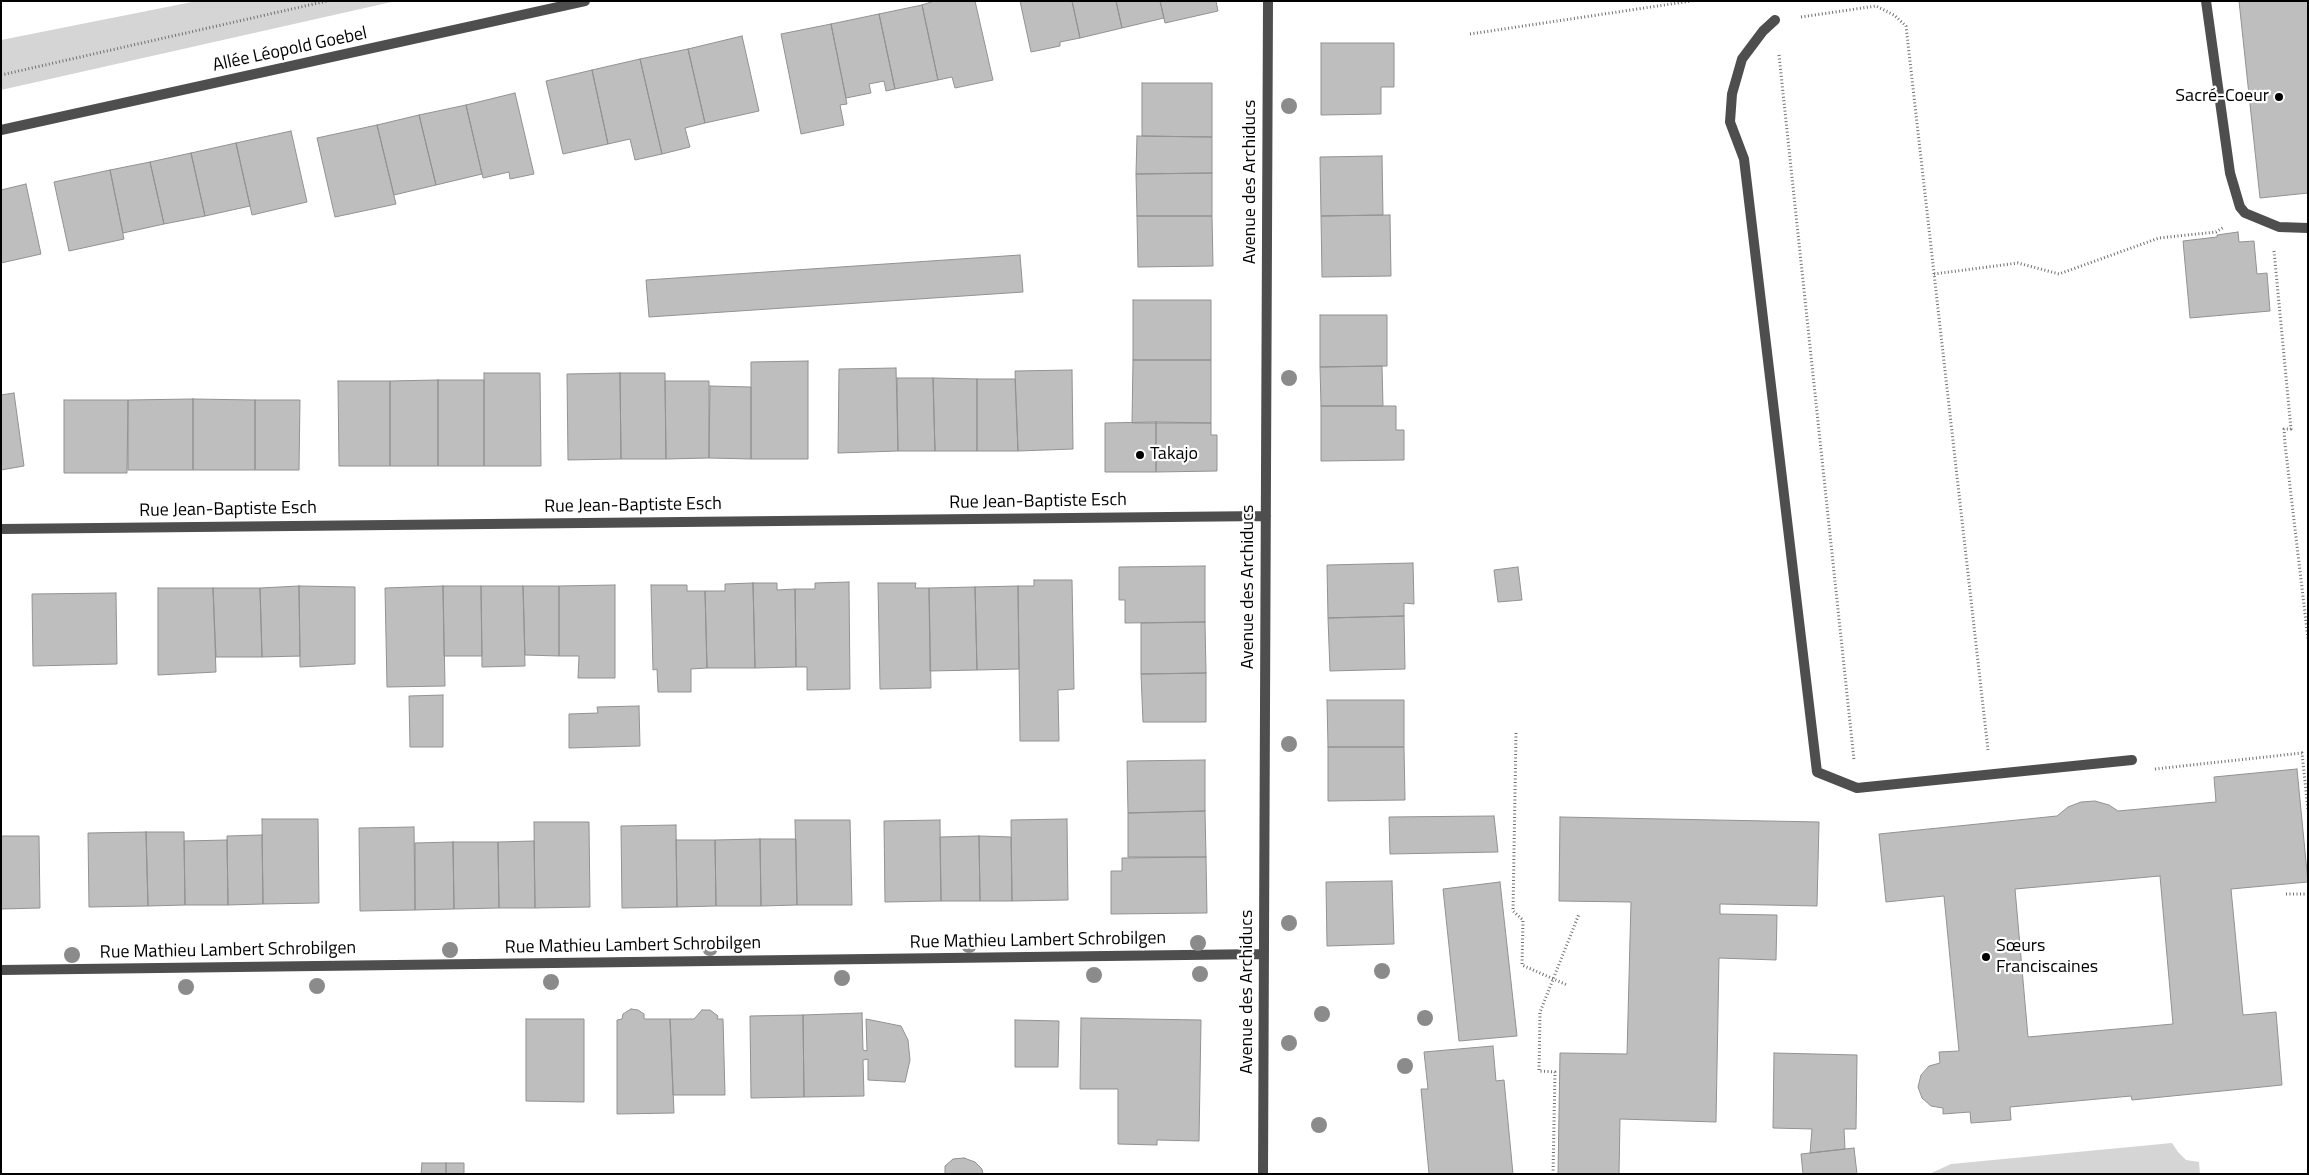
<!DOCTYPE html>
<meta charset="utf-8">
<style>
body{margin:0}
#map{position:relative;width:2309px;height:1175px;overflow:hidden;background:#fff;font-family:"Titillium Web",sans-serif}
canvas{display:block}
.frame{position:absolute;inset:0;border:2px solid #000;pointer-events:none}
</style>
<div id="map">
<canvas width="2309" height="1175"></canvas>
<div class="frame"></div>
</div>
<script>
const ctx = document.querySelector('canvas').getContext('2d');
ctx.lineJoin = 'round';
function fill(path, color) { ctx.fillStyle = color; ctx.fill(path, 'evenodd'); }
const poly = rows => new Path2D(rows.map(r => 'M' + r).join(''));
function strokePath(path, color, width, dash) { ctx.strokeStyle = color; ctx.lineWidth = width; ctx.lineCap = dash ? 'butt' : 'round'; ctx.setLineDash(dash || []); ctx.stroke(path); }
function write(font, color, halo, rows, align = 'center') {
  ctx.font = font + ' "Titillium Web",sans-serif'; ctx.lineWidth = 4.5; ctx.setLineDash([]); ctx.textBaseline = 'middle'; ctx.strokeStyle = halo; ctx.fillStyle = color; for (const [text, x, y, turn = 0] of rows) {
    ctx.save(); ctx.translate(x, y); ctx.rotate((+turn || 0) * Math.PI / 180); ctx.textAlign = isNaN(turn) ? turn : align; if (halo) ctx.strokeText(text, 0, 0); ctx.fillText(text, 0, 0); ctx.restore();
  }
}
const green = poly([
 [197,1,396,1,1,90,1,40],
 [2172,1143,2178,1152,2186,1160,2199,1162,2200,1174,1929,1174,1951,1164]
]);
const building = poly([
 [934,1,975,1,993,80,955,88,952,77,938,80,922,5,934,1],
 [1020,1,1072,1,1080,38,1060,42,1060,46,1031,52,1020,1],
 [1072,1,1116,1,1122,28,1080,38,1072,1],
 [1116,1,1160,1,1164,18,1122,28,1116,1],
 [1160,1,1216,1,1218,11,1165,23,1160,1],
 [2239,1,2308,1,2308,193,2260,198,2239,1],
 [922,5,938,80,895,89,879,14,922,5],
 [879,14,895,89,886,91,884,81,869,84,871,93,846,98,831,24,879,14],
 [831,24,847,104,840,105,844,125,801,134,781,34,831,24],
 [742,36,759,111,705,123,688,49,742,36],
 [1321,43,1394,43,1394,87,1381,87,1381,114,1321,115,1321,43],
 [688,49,705,123,685,128,690,147,662,154,640,59,688,49],
 [640,59,662,154,635,160,630,139,608,144,592,70,640,59],
 [592,70,608,144,563,154,546,81,592,70],
 [1142,83,1212,83,1212,137,1142,136,1142,83],
 [515,93,534,174,510,179,509,172,483,178,466,105,515,93],
 [466,105,482,174,436,185,419,115,466,105],
 [419,115,436,185,394,195,377,125,419,115],
 [377,125,396,204,335,217,317,138,377,125],
 [291,131,307,202,252,215,236,143,291,131],
 [1137,136,1212,137,1212,173,1136,174,1137,136],
 [236,143,250,206,205,216,191,153,236,143],
 [191,153,205,216,164,224,150,162,191,153],
 [1382,156,1383,215,1321,216,1320,157,1382,156],
 [150,162,164,224,123,233,110,170,150,162],
 [110,170,124,239,69,251,54,182,110,170],
 [1212,173,1212,216,1137,216,1136,174,1212,173],
 [26,184,41,254,1,263,1,190,26,184],
 [1390,215,1391,276,1322,277,1321,216,1390,215],
 [1137,216,1212,216,1213,266,1138,267,1137,216],
 [2238,232,2239,242,2254,241,2257,274,2267,273,2270,311,2190,318,2183,241,2217,237,2217,235,2238,232],
 [1020,255,1023,292,649,317,646,280,1020,255],
 [1133,300,1211,300,1211,360,1133,360,1133,300],
 [1320,315,1387,315,1387,366,1320,367,1320,315],
 [1133,360,1211,360,1211,423,1132,423,1133,360],
 [808,361,808,459,751,459,751,362,808,361],
 [1382,366,1383,406,1321,406,1320,367,1382,366],
 [896,368,898,451,838,453,839,369,896,368],
 [1072,370,1073,449,1018,451,1015,371,1072,370],
 [484,373,540,373,541,466,484,466,484,373],
 [620,373,621,459,568,460,567,374,620,373],
 [620,373,665,373,666,459,621,459,620,373],
 [897,378,933,378,935,451,898,451,897,378],
 [933,378,977,379,977,451,935,451,933,378],
 [977,379,1015,379,1018,451,977,451,977,379],
 [438,380,484,380,484,466,438,466,438,380],
 [438,380,438,466,390,466,390,381,438,380],
 [338,381,390,381,390,466,339,466,338,381],
 [665,381,709,381,709,458,666,459,665,381],
 [710,386,751,387,751,459,709,458,710,386],
 [14,393,24,466,1,470,1,395,14,393],
 [193,399,193,470,128,470,128,400,193,399],
 [193,399,255,400,255,470,193,470,193,399],
 [64,400,128,400,127,473,64,473,64,400],
 [255,400,300,400,299,470,255,470,255,400],
 [1321,406,1396,406,1396,430,1404,430,1404,460,1321,461,1321,406],
 [1156,422,1156,472,1105,472,1105,423,1156,422],
 [1156,422,1211,423,1211,435,1217,435,1217,471,1156,472,1156,422],
 [1413,563,1414,604,1404,603,1404,616,1328,618,1327,565,1413,563],
 [1205,566,1205,622,1125,623,1125,600,1119,600,1119,567,1205,566],
 [1518,567,1522,600,1498,602,1494,570,1518,567],
 [1034,580,1072,580,1074,689,1058,690,1059,741,1020,741,1018,586,1034,586,1034,580],
 [849,582,850,689,807,690,807,667,796,667,795,589,815,589,815,583,849,582],
 [753,583,755,668,707,668,705,591,725,591,725,584,753,583],
 [753,583,777,583,777,590,795,589,796,667,755,668,753,583],
 [878,583,916,583,915,588,929,588,931,688,880,689,878,583],
 [615,585,615,678,578,678,579,656,559,656,559,586,615,585],
 [651,585,687,585,687,591,705,591,707,668,691,669,691,692,658,692,657,669,653,670,651,585],
 [299,586,355,587,355,664,300,667,299,586],
 [299,586,300,656,262,657,260,588,299,586],
 [443,586,445,686,387,687,385,588,443,586],
 [443,586,481,586,482,656,444,656,443,586],
 [481,586,523,586,525,666,482,667,481,586],
 [523,586,559,586,559,656,525,655,523,586],
 [1018,586,1019,669,977,670,975,587,1018,586],
 [975,587,977,670,930,671,929,588,975,587],
 [158,588,213,588,216,672,158,675,158,588],
 [213,588,260,588,262,657,216,657,213,588],
 [116,593,117,664,33,666,32,594,116,593],
 [1404,616,1405,669,1330,671,1328,618,1404,616],
 [1205,622,1206,673,1141,674,1141,623,1205,622],
 [1206,673,1206,722,1143,722,1141,674,1206,673],
 [443,695,443,747,410,747,409,696,443,695],
 [1327,700,1404,700,1404,747,1328,747,1327,700],
 [639,706,640,746,569,748,569,714,598,713,597,707,639,706],
 [1328,747,1404,747,1405,800,1328,801,1328,747],
 [1205,760,1205,811,1128,813,1127,761,1205,760],
 [2297,769,2308,882,2231,889,2243,1015,2276,1012,2282,1085,2132,1100,2131,1096,2010,1107,2011,1120,1971,1123,1970,1112,1943,1114,1943,1108,1931,1106,1922,1098,1918,1087,1921,1075,1929,1066,1940,1063,1939,1052,1959,1051,1944,896,1886,902,1879,834,2057,816,2068,807,2081,802,2095,801,2109,805,2118,811,2216,802,2214,777,2297,769],
 [2160,876,2173,1024,2028,1037,2015,889,2160,876],
 [1205,811,1206,857,1128,857,1128,813,1205,811],
 [1494,816,1498,852,1390,854,1389,817,1494,816],
 [1560,817,1819,822,1817,906,1720,904,1720,914,1777,915,1776,960,1719,958,1716,1122,1620,1119,1619,1174,1558,1174,1560,1053,1627,1054,1631,902,1559,901,1560,817],
 [262,819,318,819,319,903,263,904,262,819],
 [1067,819,1068,900,1012,901,1011,820,1067,819],
 [795,820,850,820,852,905,797,905,795,820],
 [940,820,941,901,885,902,884,821,940,820],
 [534,822,589,822,590,907,535,908,534,822],
 [676,825,677,907,622,908,621,826,676,825],
 [414,827,415,910,360,911,359,828,414,827],
 [146,832,148,906,89,907,88,833,146,832],
 [146,832,184,832,185,905,148,906,146,832],
 [262,835,263,904,228,905,227,836,262,835],
 [1,836,39,836,40,908,1,909,1,836],
 [979,836,980,901,941,901,940,837,979,836],
 [979,836,1011,837,1012,901,980,901,979,836],
 [760,839,761,906,716,906,715,840,760,839],
 [760,839,796,839,797,905,761,906,760,839],
 [227,840,228,905,185,905,184,841,227,840],
 [676,840,715,840,716,906,677,907,676,840],
 [534,841,535,908,499,908,498,842,534,841],
 [453,842,498,842,499,908,454,909,453,842],
 [453,842,454,909,415,910,415,843,453,842],
 [1206,857,1207,913,1111,914,1111,871,1122,871,1122,858,1206,857],
 [1392,881,1394,944,1327,946,1326,882,1392,881],
 [1500,882,1517,1036,1459,1041,1443,889,1500,882],
 [631,1009,638,1010,644,1014,644,1019,670,1019,674,1113,617,1114,617,1020,622,1019,623,1014,631,1009],
 [702,1010,710,1010,718,1016,717,1019,723,1019,725,1095,673,1095,670,1019,694,1019,702,1010],
 [862,1013,863,1050,867,1051,866,1019,901,1026,908,1040,910,1060,905,1082,868,1080,868,1059,863,1060,864,1096,804,1097,803,1015,862,1013],
 [803,1015,804,1097,751,1098,750,1016,803,1015],
 [1081,1018,1201,1020,1199,1141,1157,1140,1157,1145,1118,1144,1118,1089,1080,1089,1081,1018],
 [526,1019,584,1019,584,1102,526,1101,526,1019],
 [1015,1020,1059,1021,1058,1067,1015,1067,1015,1020],
 [1493,1046,1496,1081,1504,1080,1513,1174,1429,1174,1421,1089,1428,1089,1424,1052,1493,1046],
 [1774,1053,1857,1055,1856,1129,1844,1129,1845,1149,1810,1153,1812,1129,1773,1128,1774,1053],
 [1854,1148,1857,1174,1803,1174,1801,1154,1854,1148],
 [964,1158,975,1162,982,1169,983,1174,945,1174,945,1166,953,1159,964,1158],
 [422,1163,446,1163,446,1174,421,1174,422,1163],
 [446,1163,464,1163,464,1174,446,1174,446,1163]
]);
const path = poly([
 [1801,17,1876,6,1894,15,1906,26,1988,750],
 [1470,34,1691,1],
 [1779,55,1854,760],
 [1,75,327,1],
 [2274,251,2291,429,2284,429,2285,444,2308,639],
 [1934,274,2018,263,2059,274,2159,238,2216,232,2224,227],
 [1516,733,1513,911,1523,920,1522,965,1567,985],
 [2155,769,2302,753,2308,810],
 [2286,894,2308,894],
 [1553,1174,1555,1072,1539,1071,1540,1012,1579,914]
]);
const service = poly([
 [2206,1,2230,173,2240,207,2245,213,2279,227,2308,228],
 [1775,20,1763,31,1742,59,1732,94,1730,122,1744,159,1817,772,1857,788,2132,760]
]);
const minor = poly([
 [1,130,585,1],
 [1,529,1266,516],
 [1,970,1264,954],
 [1263,1174,1268,1]
]);
const trees = [
 [1289,106],
 [1289,378],
 [1289,744],
 [1289,923],
 [1198,943],
 [969,945],
 [710,948],
 [450,950],
 [72,955],
 [1382,971],
 [1200,974],
 [1094,975],
 [842,978],
 [551,982],
 [317,986],
 [186,987],
 [1322,1014],
 [1425,1018],
 [1289,1043],
 [1405,1066],
 [1319,1125]
];
const markers = [
 [2279,97,5,"#000"],
 [1140,455,5,"#000"],
 [1986,957,5,"#000"]
];
const streetNames = [
 ["Allée Léopold Goebel",290,50,-12],
 ["Avenue des Archiducs",1251,182,-90],
 ["Rue Jean-Baptiste Esch",1038,502,-1],
 ["Rue Jean-Baptiste Esch",633,506,-1],
 ["Rue Jean-Baptiste Esch",228,510,-1],
 ["Avenue des Archiducs",1249,587,-90],
 ["Rue Mathieu Lambert Schrobilgen",1038,941,-1],
 ["Rue Mathieu Lambert Schrobilgen",633,946,-1],
 ["Rue Mathieu Lambert Schrobilgen",228,951,-1],
 ["Avenue des Archiducs",1248,992,-90]
];
const poiNames = [
 ["Sacré-Coeur",2269,97,"right"],
 ["Takajo",1150,455],
 ["Sœurs",1996,947],
 ["Franciscaines",1996,968]
];
fill(green, '#d5d5d5');
fill(building, '#bebebe');
strokePath(building, '#929292', 1);
strokePath(path, '#707070', 3, [1, 2.5]);
strokePath(service, '#4e4e4e', 10);
strokePath(minor, '#4e4e4e', 10);
ctx.fillStyle = '#8b8b8b';
for (const [x, y] of trees) { ctx.beginPath(); ctx.arc(x, y, 8, 0, 2 * Math.PI); ctx.fill(); }
for (const [x, y, r, color] of markers) { const dot = new Path2D(); dot.arc(x, y, r, 0, 2 * Math.PI); ctx.fillStyle = color; ctx.fill(dot); strokePath(dot, '#fff', 2); }
write('18px', '#000', '#fff', streetNames);
write('18px', '#000', '#fff', poiNames, 'left');
</script>
